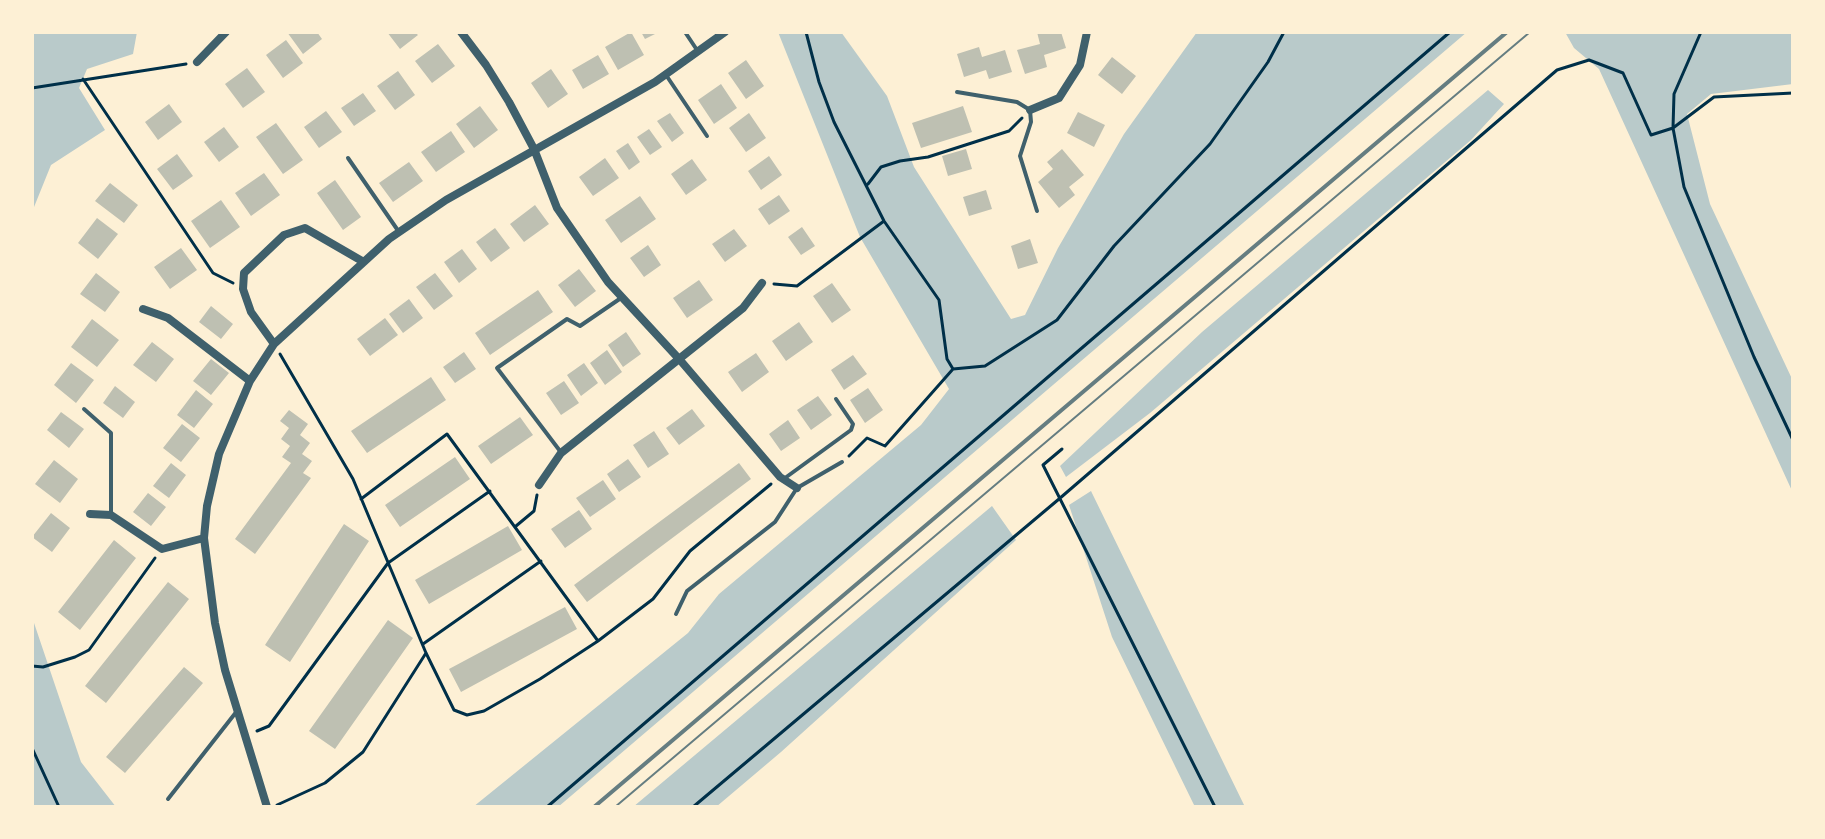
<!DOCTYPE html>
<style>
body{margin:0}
#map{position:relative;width:1825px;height:839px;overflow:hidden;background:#fdf0d5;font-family:"Archivo Narrow",sans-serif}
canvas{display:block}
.frame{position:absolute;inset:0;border:34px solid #fdf0d5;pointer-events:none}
</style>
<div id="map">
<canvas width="1825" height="839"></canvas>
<div class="frame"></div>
</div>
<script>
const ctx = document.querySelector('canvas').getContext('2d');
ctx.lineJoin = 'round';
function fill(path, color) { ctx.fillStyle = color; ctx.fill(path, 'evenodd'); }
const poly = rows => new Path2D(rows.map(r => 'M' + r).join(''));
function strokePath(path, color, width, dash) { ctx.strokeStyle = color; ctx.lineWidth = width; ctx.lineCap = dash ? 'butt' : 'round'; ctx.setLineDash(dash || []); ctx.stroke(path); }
const green = poly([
 [32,32,137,32,133,54,87,69,79,88,105,130,51,165,32,212],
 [778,32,841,32,887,96,914,167,1011,319,1025,315,1058,248,1124,134,1197,32,1467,32,558,807,473,807,688,633,719,594,921,425,949,389,860,237],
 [1565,32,1650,34,1651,32,1793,32,1793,84,1711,94,1687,114,1710,204,1793,381,1793,493,1599,69,1574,48],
 [1488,90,1504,104,1471,140,1150,413,1066,477,1060,466,1202,332],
 [1091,491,1245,807,1195,807,1112,637,1069,505],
 [992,506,1016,540,781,752,716,807,633,807],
 [32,617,81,762,116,807,32,807]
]);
const building = poly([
 [287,32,317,32,322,39,303,54],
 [387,32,415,32,418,35,400,49],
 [631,32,644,55,618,70,605,47],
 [641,32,659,32,645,39],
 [1037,32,1061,32,1066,48,1044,55,1047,67,1025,74,1017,50,1040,44],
 [286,40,303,63,283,78,266,55],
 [438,44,455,66,432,83,415,61],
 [979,47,982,57,1005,50,1012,72,989,79,986,70,964,77,957,54],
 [598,55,609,74,583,89,572,70],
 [1112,57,1136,76,1122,94,1098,75],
 [746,60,764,86,746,99,728,73],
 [247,68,265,92,243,108,225,84],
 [551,69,568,94,548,108,531,83],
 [398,71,415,95,395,110,377,86],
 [721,84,737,108,714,124,698,100],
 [363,93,376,111,354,126,341,108],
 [169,104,182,122,158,140,145,122],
 [480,106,498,130,474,148,456,124],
 [963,106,972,132,921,148,912,123],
 [326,111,342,132,319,148,304,127],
 [1078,112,1105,125,1094,147,1067,133],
 [670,113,684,133,672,142,657,121],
 [749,113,766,138,746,152,729,128],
 [276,123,303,160,283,174,256,137],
 [224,127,239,147,219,162,204,142],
 [649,129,662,147,650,155,637,137],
 [451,131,465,152,436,172,421,152],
 [628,143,640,162,629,170,616,151],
 [966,149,972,169,948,176,942,156],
 [1062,149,1084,175,1069,187,1075,195,1059,208,1038,182,1053,169,1047,162],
 [177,154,193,176,173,190,157,169],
 [769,156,782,175,761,190,748,171],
 [605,158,619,178,593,196,579,177],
 [692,159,707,180,686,195,671,174],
 [409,162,423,181,393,202,379,183],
 [264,173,280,195,251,216,235,193],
 [335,180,361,217,343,230,317,193],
 [110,183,138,205,124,223,95,201],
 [986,190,992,209,969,216,963,197],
 [779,195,790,211,769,225,758,209],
 [640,196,656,219,621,243,605,220],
 [221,200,240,227,210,248,191,221],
 [535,205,549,224,524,242,510,224],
 [97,218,118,234,98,259,78,243],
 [802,227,815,246,801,255,788,237],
 [495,228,510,248,491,262,476,242],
 [734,229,747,246,725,262,712,244],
 [1030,239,1038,263,1018,269,1011,246],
 [648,245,661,265,644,277,630,258],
 [181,248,197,270,170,289,154,267],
 [462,249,477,269,459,283,444,262],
 [579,269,596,291,575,307,558,285],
 [96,273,120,292,105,312,80,294],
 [435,273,453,296,434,310,416,287],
 [699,280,713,300,687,318,673,298],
 [832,283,851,310,832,323,813,296],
 [538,290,553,312,490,355,475,333],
 [409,299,423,318,403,333,389,314],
 [211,306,233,324,221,339,199,322],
 [385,318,398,335,370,356,357,339],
 [92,319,119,340,97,367,71,347],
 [799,322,813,342,786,361,772,341],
 [626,332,641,354,623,367,608,345],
 [152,342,174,359,156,382,133,365],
 [607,350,622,372,605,385,590,363],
 [464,352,476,369,455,383,443,367],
 [756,353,769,372,742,392,728,372],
 [853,355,867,374,844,390,831,370],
 [211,359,229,373,211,395,193,381],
 [71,363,94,380,76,403,54,385],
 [584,363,598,383,581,396,567,375],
 [431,377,446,400,367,453,351,431],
 [564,381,579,403,561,415,546,393],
 [115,386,135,402,123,418,103,403],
 [868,388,883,410,865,423,850,400],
 [196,390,213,404,194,428,177,415],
 [818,396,832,415,811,430,797,410],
 [692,409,705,426,679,445,666,428],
 [289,410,308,424,300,435,310,443,302,454,312,461,303,473,311,478,255,554,235,539,291,463,282,457,290,446,281,439,289,428,280,421],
 [61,412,84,429,69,448,47,430],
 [520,417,533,435,491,464,478,446],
 [788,420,800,438,781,451,769,434],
 [182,424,200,438,181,462,163,448],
 [654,431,669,454,648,468,633,445],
 [455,457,470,479,400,527,385,505],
 [628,459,641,477,619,492,607,474],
 [54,460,78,479,60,503,35,484],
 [171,463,186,475,169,498,153,486],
 [739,463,751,479,587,602,574,585],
 [603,480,616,499,590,517,576,498],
 [148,493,166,507,151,526,133,512],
 [579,510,592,529,565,548,551,529],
 [51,513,70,528,52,552,32,537],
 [344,524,369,541,290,662,265,645],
 [508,526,522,550,429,604,415,580],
 [114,540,136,558,80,630,58,612],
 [168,582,189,599,106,703,85,686],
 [565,607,577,629,461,692,449,669],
 [388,620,413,638,335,749,309,731],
 [184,667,203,683,125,773,106,757]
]);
const path = poly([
 [806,32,819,82,834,122,884,221,939,300,947,359,953,369,885,446,867,438,849,456],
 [1701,32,1674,94,1673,128,1684,187,1754,357,1793,440],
 [83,79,213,273,233,283],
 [32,88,186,64],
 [868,184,881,167,900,161,928,157,1009,131,1022,118],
 [774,284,797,286,884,221],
 [280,354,353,479,426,653,454,710,467,715,484,711,540,679,598,641,653,599,690,551,771,484],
 [953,369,985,366,1057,320,1114,246,1210,144,1268,62,1284,32],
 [1062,449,1043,465,1215,807],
 [361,499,447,434,598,641],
 [516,526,534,511,537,495],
 [423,644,541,561],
 [32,666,43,667,75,657,89,650,155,558],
 [257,731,269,726,388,563,490,491],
 [32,748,59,807],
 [277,805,325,783,363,752,426,653],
 [547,807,1450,32],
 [693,807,1059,499,1557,70,1589,60,1623,73,1651,135,1673,128,1714,97,1793,93]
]);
const service = poly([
 [685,32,697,50],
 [666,75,707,136],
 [957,92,1017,102,1030,110,1031,122,1020,156,1037,211],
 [348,158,399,232],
 [84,409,111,433,111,515],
 [560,451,497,368,567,319,580,326,621,298],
 [785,478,851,430,853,424,836,399],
 [676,614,687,591,775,522,797,488,842,462],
 [168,799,237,711]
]);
const minor = poly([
 [461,32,486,65,509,102,534,149,557,208,608,282,680,360,780,477,797,488],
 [197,62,226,32],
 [1030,110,1059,98,1080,65,1087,32],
 [143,309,168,318,250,381],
 [274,344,251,312,243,289,244,273,284,235,305,228,362,261],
 [539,485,561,453,743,308,762,283],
 [90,514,111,515,162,549,204,538],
 [267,807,225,670,215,623,204,538,207,506,219,454,250,381,274,344,389,239,446,200,655,82,725,32]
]);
const tram = poly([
 [615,807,1530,32]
]);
const rail = poly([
 [594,807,1507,32]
]);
fill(green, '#b9caca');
fill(building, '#bec0b2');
strokePath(path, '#003049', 3);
strokePath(service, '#3f606c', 4);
strokePath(minor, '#3f606c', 8);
strokePath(tram, '#657d81', 2);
strokePath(rail, '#657d81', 4);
</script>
